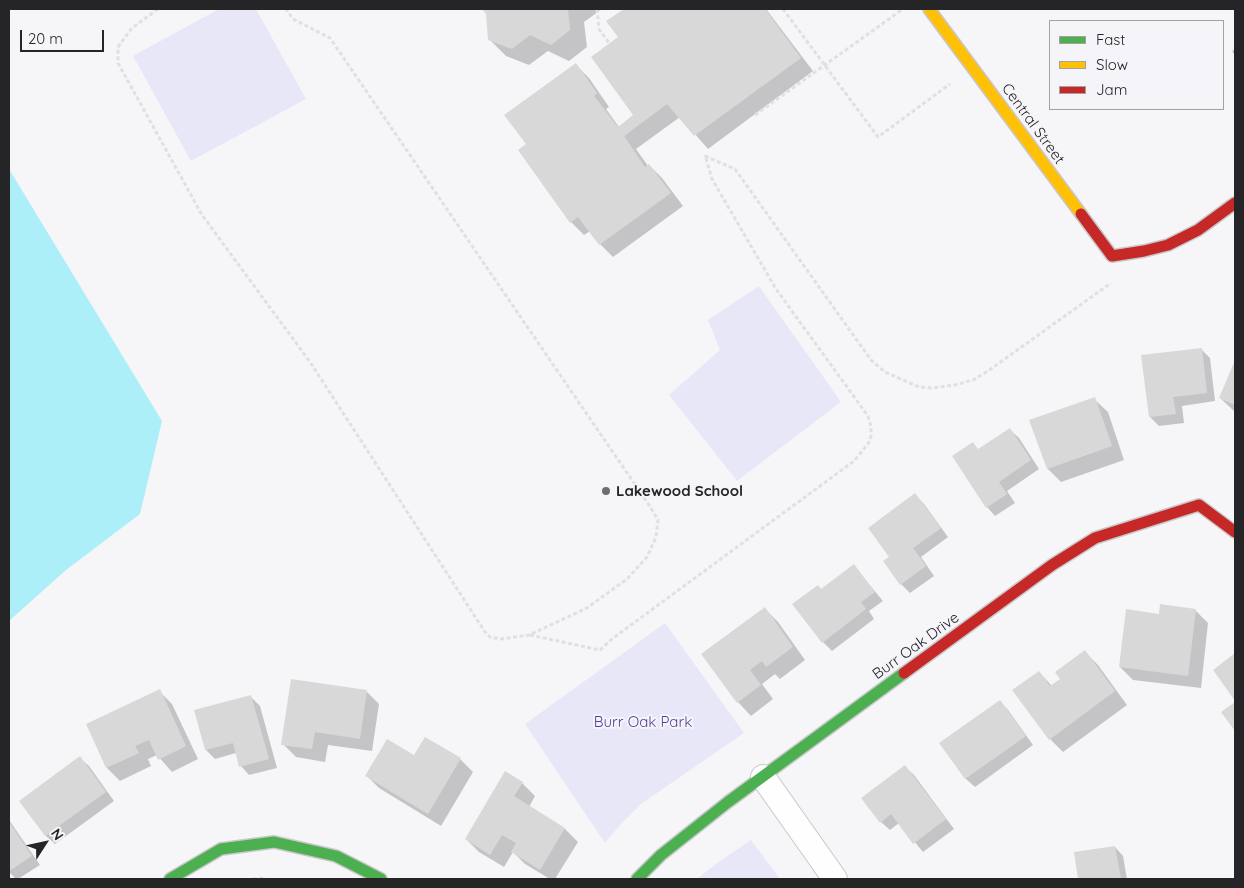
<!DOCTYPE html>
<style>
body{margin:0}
#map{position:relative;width:1244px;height:888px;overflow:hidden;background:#f6f6f8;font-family:Quicksand,sans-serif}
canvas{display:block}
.frame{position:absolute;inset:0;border:10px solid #252527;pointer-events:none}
.legend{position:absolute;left:1049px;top:20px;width:175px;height:90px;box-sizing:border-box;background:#f5f5f9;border:1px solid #a2a2a5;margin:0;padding:6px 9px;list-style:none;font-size:15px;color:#252527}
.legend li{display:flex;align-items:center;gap:10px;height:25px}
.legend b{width:25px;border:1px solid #a2a2a5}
.north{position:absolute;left:20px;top:818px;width:50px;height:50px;-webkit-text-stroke:4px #f5f5f9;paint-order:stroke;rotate:55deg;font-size:14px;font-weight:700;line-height:20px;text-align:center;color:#252527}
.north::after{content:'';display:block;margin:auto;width:18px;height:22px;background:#252527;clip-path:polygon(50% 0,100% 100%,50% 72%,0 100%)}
.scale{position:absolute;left:20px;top:30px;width:84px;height:22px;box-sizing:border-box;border:2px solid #252527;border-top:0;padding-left:6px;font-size:15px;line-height:18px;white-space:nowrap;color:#252527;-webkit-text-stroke:4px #f5f5f9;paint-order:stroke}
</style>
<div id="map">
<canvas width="1244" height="888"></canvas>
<div class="frame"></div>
<ul class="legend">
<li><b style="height:6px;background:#4caf50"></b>Fast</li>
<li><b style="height:6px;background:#ffc107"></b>Slow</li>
<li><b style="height:6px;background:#c62828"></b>Jam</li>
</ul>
<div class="north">N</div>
<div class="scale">20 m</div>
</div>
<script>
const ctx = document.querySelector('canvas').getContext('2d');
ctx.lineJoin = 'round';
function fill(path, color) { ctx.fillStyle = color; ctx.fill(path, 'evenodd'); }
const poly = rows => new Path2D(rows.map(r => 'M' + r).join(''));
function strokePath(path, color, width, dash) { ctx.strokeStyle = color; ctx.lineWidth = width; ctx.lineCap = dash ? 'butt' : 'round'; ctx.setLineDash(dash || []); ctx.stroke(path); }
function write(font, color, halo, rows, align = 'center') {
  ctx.font = font + ' Quicksand,sans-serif'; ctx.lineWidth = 4; ctx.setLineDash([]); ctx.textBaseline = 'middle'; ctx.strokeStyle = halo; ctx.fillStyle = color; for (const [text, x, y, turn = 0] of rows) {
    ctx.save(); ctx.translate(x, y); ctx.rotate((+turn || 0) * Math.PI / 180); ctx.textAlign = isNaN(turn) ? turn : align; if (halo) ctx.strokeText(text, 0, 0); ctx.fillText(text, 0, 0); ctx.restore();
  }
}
const green = poly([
 [219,9,256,9,306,99,191,161,133,56],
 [759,286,841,402,737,481,669,395,720,350,708,320],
 [665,623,744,733,641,804,622,823,605,843,525,724],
 [751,840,780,879,697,879,717,863]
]);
const water = poly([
 [9,169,162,421,140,514,66,570,9,621]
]);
const shadow = poly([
 [483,9,602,9,584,22,587,47,569,61,548,51,529,65,506,56,489,39,487,14],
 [626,9,766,9,813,71,708,149,680,117,636,149,648,166,649,165,662,178,683,206,613,257,600,244,590,231,584,235,571,222,527,144,576,65,589,78,609,107,606,109,619,127,635,115,620,37,608,22],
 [1235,49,1235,56,1232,51],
 [1201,349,1210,358,1215,401,1182,406,1184,423,1159,426,1150,417],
 [1235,363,1235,412,1220,398],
 [1094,399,1108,412,1124,460,1061,482,1048,469,1031,421],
 [1010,430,1019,438,1039,469,1007,491,1015,503,995,516,987,507,979,450],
 [915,495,924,504,948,537,921,557,934,576,910,593,901,584,885,561,891,557],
 [854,566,883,601,869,611,874,619,832,651,823,642,794,605,821,591],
 [765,609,778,622,805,660,780,679,775,674,762,684,773,699,751,716,738,702,703,654],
 [1195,610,1208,623,1201,688,1133,680,1120,667,1160,615],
 [1085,652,1098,665,1127,705,1063,752,1050,739,1039,672,1052,686,1061,679],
 [159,691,172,704,198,759,172,772,157,755,148,759,151,766,120,781,107,768,87,725],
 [366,691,379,704,372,751,328,745,325,762,296,757,283,744],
 [251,697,260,706,277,768,249,775,241,766,236,753,215,759,206,750,196,711],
 [1000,701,1008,710,1033,745,975,787,966,779,941,744],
 [414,757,460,759,473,772,441,826,379,788,366,775],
 [80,758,89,766,114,801,55,844,46,836,21,801],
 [905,767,914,775,954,829,923,852,899,823,890,830,881,822],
 [522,783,535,796,529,807,565,829,578,842,555,879,550,879,525,864,513,852,504,867,479,852,466,839],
 [9,820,40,865,18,879,16,879,9,872],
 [1115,847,1123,856,1127,879,1080,879,1075,853]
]);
const building = poly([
 [482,9,568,9,570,30,551,45,530,35,512,49,488,40,486,14],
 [624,9,765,9,801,58,694,136,667,104,624,136,645,167,649,164,671,193,599,245,578,217,570,223,518,150,526,144,504,115,576,63,597,93,594,96,618,127,633,115,591,57,618,37,606,21],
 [1202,348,1207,393,1173,397,1176,414,1149,417,1141,355],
 [1235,360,1235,405,1219,398],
 [1095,397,1112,446,1047,469,1029,420],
 [1010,428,1031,460,999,482,1007,494,986,508,952,456,973,442,978,449],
 [915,493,941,528,913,548,926,566,900,585,883,561,889,557,868,528],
 [854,564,875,592,861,602,866,609,822,643,792,604,818,585,821,589],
 [1160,604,1196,609,1188,676,1119,667,1126,609,1159,614],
 [765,607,793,647,766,667,762,661,750,670,761,685,737,703,701,654],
 [1085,650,1115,691,1049,740,1012,690,1039,671,1050,686,1060,679,1055,672],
 [1235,653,1235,701,1213,670],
 [291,679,367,690,360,739,315,732,312,749,281,745],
 [160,689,186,746,158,760,149,740,135,746,139,753,106,768,86,724],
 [251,695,269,759,239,767,233,743,205,750,194,710],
 [1000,700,1026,736,965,779,939,743],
 [1235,702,1235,731,1221,712],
 [425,737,461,758,428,814,365,776,387,739,414,755],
 [80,756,106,792,45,836,19,801],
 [905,765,946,819,913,844,891,814,880,823,861,798],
 [505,771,523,782,514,796,565,828,540,870,511,852,516,843,502,835,490,855,465,839],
 [9,822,32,856,9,871],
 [1115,846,1121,879,1078,879,1074,852]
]);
const path = poly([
 [158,9,132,28,118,47,118,63,202,215,310,362,485,632,490,637,501,639,529,635,587,608,627,579,647,557,656,537,658,520,649,505,330,38,293,19,286,9],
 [597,9,599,29,609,43],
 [783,9,878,137,950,84],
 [755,115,903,9],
 [705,156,735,169,871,360,885,372,919,387,932,388,955,385,973,380,988,371,1111,283],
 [530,635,600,650,612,639,854,461,868,444,871,436,871,427,868,416,776,289,712,179,705,155],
 [253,879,260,878,267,879]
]);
const street = poly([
 [763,777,835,879]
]);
const fast = poly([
 [170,879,221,849,274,842,336,856,381,879],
 [637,879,661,855,728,802,904,673]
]);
const slow = poly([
 [929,9,1081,214]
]);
const jam = poly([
 [1081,214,1112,256,1144,251,1168,245,1198,230,1235,203],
 [904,673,1052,565,1095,538,1199,505,1235,532]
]);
const markers = [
 [606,491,5,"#6e6e70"]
];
const streetNames = [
 ["Central Street",1033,124,54],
 ["Burr Oak Drive",916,646,-36]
];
const poiNames = [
 ["Lakewood School",616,491]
];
const parkNames = [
 ["Burr Oak Park",643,722]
];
fill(green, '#e8e7f8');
fill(water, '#aceff9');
fill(shadow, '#0003');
fill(building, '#d9d8d9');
strokePath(street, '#c8c8ca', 26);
strokePath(fast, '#c8c8ca', 14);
strokePath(slow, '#c8c8ca', 14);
strokePath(jam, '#c8c8ca', 14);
strokePath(path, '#e0e0e0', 3, [4, 2.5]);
strokePath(street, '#fefefe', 24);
strokePath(fast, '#4caf50', 11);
strokePath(slow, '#ffc107', 11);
strokePath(jam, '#c62828', 11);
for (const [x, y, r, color] of markers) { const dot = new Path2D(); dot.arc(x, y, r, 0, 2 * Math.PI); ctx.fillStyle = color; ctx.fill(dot); strokePath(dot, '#f5f5f9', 2); }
write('15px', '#252527', '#f5f5f9', streetNames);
write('bold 15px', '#252527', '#f5f5f9', poiNames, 'left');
write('15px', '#533e9b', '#f5f5f9', parkNames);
</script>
